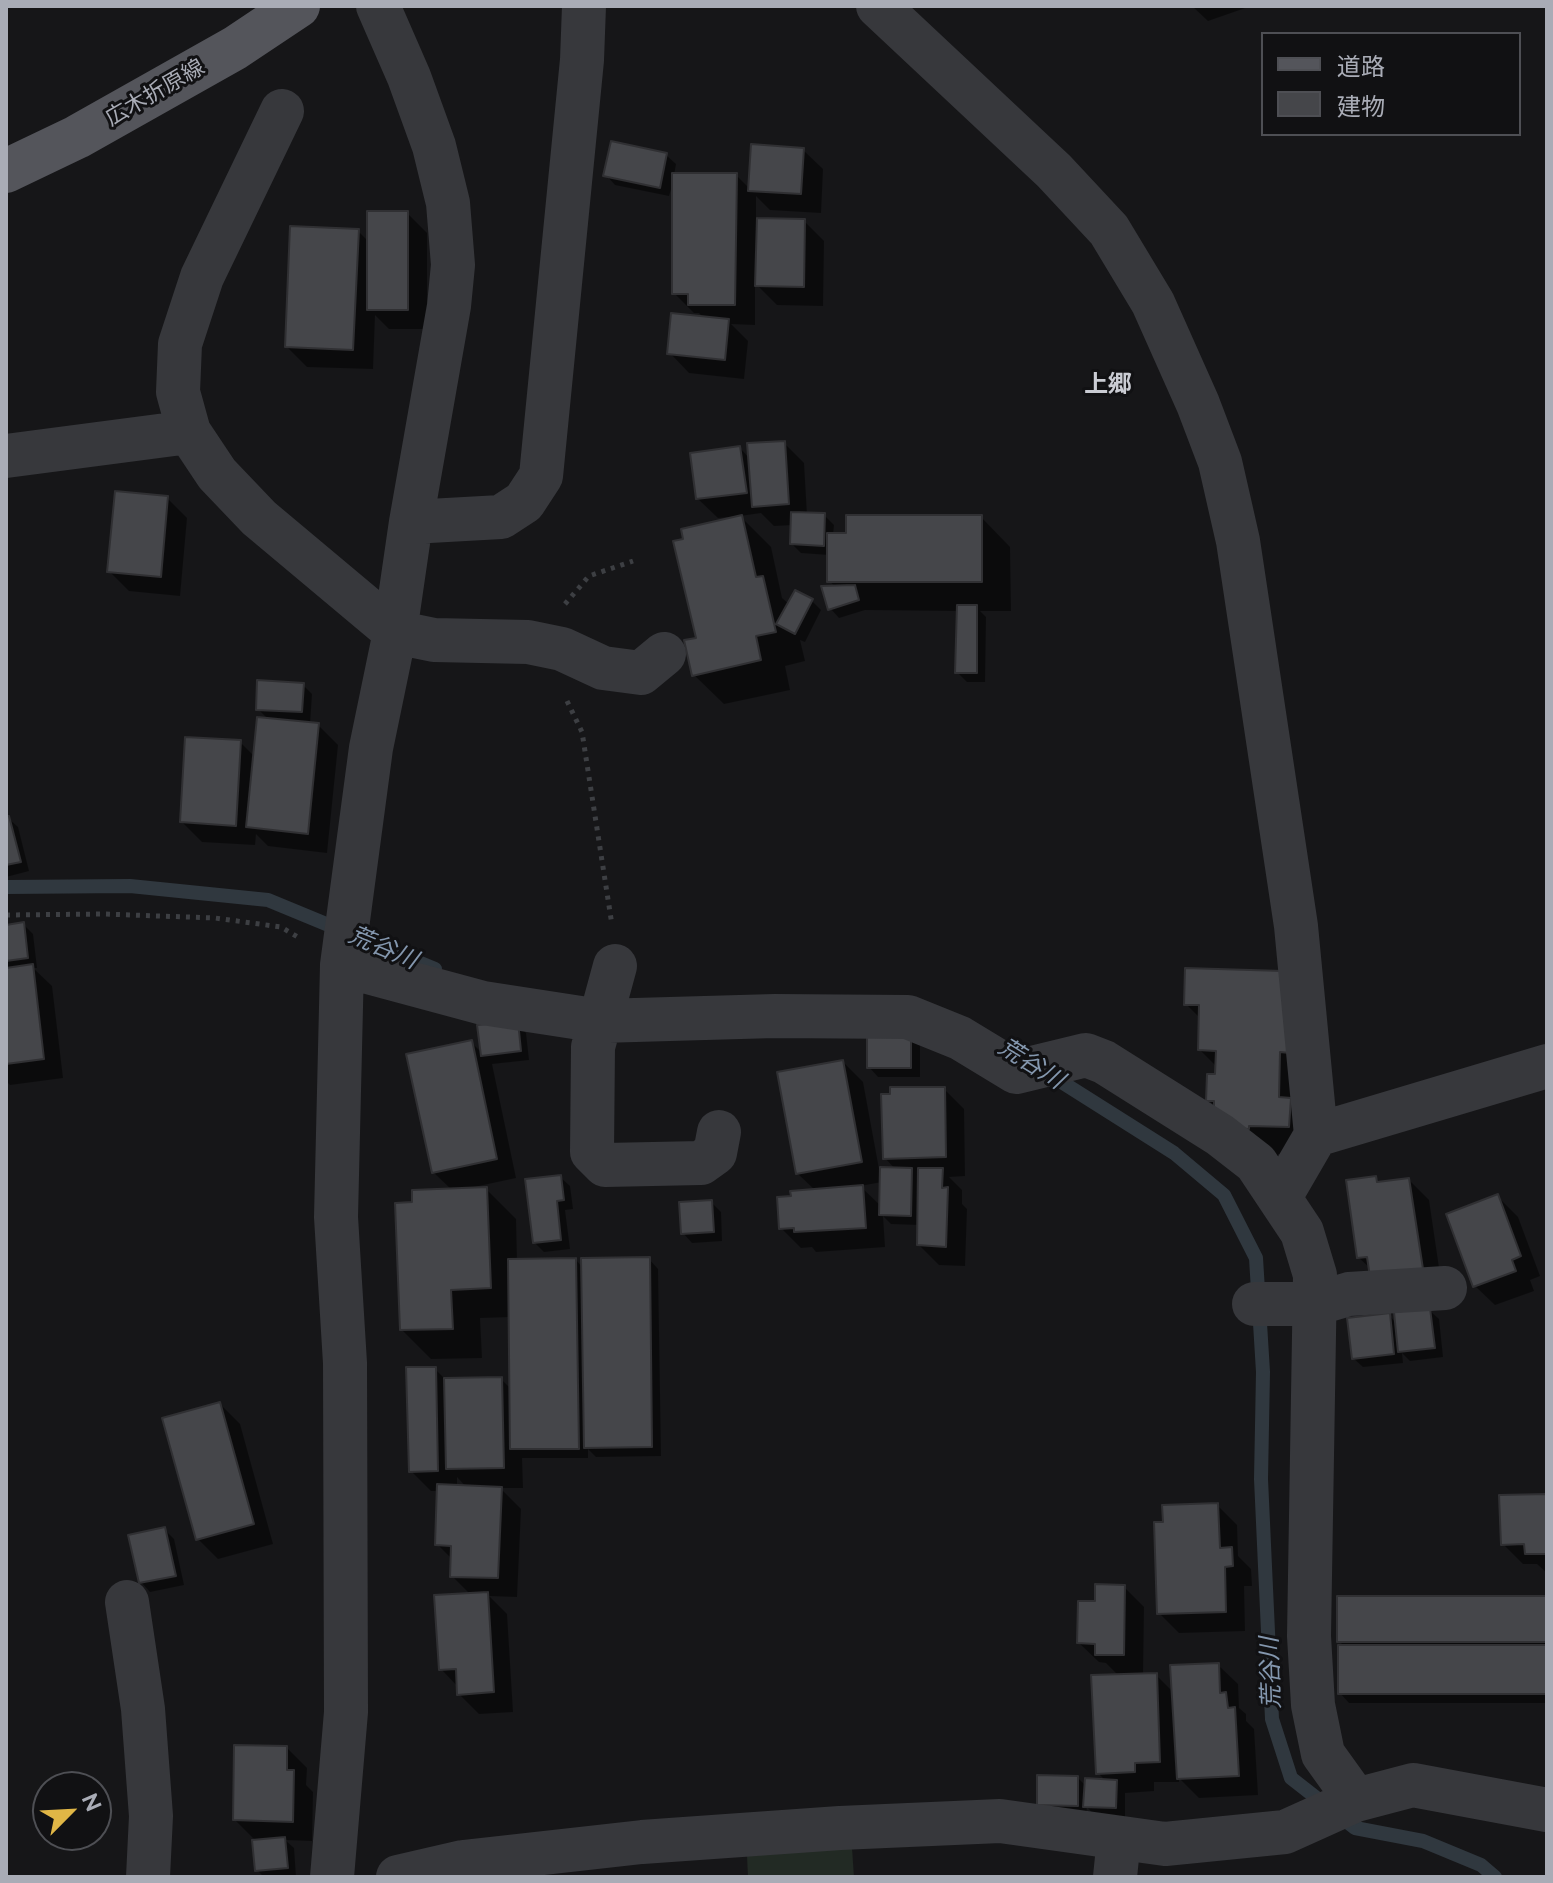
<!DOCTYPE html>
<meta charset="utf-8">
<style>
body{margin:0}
#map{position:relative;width:1553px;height:1883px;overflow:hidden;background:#161618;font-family:Raleway,"Noto Sans JP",sans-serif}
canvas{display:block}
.frame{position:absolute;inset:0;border:8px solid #a9acb6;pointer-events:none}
.legend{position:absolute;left:1261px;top:32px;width:260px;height:104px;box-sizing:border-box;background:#111113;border:2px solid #4e4f54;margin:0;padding:10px 14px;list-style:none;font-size:24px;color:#a9acb6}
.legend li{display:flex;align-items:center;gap:16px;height:40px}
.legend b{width:40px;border:2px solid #4e4f54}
.north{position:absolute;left:32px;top:1771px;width:80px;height:80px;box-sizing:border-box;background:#111113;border:2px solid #4e4f54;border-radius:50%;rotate:66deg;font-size:22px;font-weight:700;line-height:32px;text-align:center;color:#a9acb6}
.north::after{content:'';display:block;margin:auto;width:28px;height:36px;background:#e0b646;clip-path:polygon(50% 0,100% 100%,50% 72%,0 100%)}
</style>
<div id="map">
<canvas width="1553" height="1883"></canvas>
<div class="frame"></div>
<ul class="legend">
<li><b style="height:10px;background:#54555b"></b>道路</li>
<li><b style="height:22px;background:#45464a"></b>建物</li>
</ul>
<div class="north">N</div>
</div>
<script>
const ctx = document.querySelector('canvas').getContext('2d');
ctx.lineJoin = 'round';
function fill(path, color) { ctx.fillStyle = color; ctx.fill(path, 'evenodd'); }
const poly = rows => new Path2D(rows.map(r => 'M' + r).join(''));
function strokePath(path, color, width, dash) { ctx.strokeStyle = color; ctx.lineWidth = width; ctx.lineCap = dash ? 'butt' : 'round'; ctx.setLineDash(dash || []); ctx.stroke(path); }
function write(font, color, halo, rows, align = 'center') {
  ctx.font = font + ' Raleway,"Noto Sans JP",sans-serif'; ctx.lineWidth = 6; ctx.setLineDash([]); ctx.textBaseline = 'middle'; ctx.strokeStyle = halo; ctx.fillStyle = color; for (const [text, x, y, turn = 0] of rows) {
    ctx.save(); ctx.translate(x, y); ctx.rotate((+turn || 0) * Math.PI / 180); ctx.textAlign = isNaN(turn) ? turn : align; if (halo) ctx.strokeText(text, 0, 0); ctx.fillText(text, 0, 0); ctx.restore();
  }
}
const green = poly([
 [852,1848,854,1877,748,1877,747,1856]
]);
const shadow = poly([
 [1192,6,1251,6,1208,21],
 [803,150,823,169,821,213,770,210,756,196,756,220,804,221,824,241,823,306,777,305,755,283,755,325,731,324,748,341,744,379,689,373,670,353,704,318,699,313,694,313,674,293,674,186,672,186,669,196,615,185,606,175,666,155,676,164,674,175,736,175,750,189],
 [407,213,427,233,427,329,389,329,375,315,373,369,307,367,287,347,358,231,369,242],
 [784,443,804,463,807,515,824,515,834,525,833,535,981,517,1010,547,1011,611,980,611,986,617,985,682,967,682,957,672,958,611,865,610,839,618,830,608,837,588,829,581,829,555,801,553,792,544,793,525,774,526,761,513,740,516,771,547,782,598,789,604,812,601,821,610,805,642,800,640,805,661,785,666,790,690,724,704,694,675,698,639,730,520,729,517,718,518,698,499,740,448,750,459],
 [167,498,187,518,180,596,129,591,109,571],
 [303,685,312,694,310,724,318,725,338,745,327,853,268,846,256,834,255,845,202,842,182,822,240,742,255,757,269,720,258,709],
 [8,818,18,827,29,871,6,877,6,819],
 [24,925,33,934,37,968,33,968,52,986,63,1078,10,1085,6,1081,6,927],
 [1283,973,1318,1156,1278,1154,1278,1158,1208,1100,1217,1076,1217,1067,1200,1050,1201,1019,1186,1004],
 [517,1023,526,1033,529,1060,492,1064,516,1178,474,1187,474,1189,486,1189,516,1219,517,1261,576,1260,583,1268,649,1259,658,1269,661,1456,596,1457,588,1449,588,1458,522,1458,523,1488,500,1488,521,1509,517,1597,489,1596,507,1614,513,1712,479,1714,459,1694,459,1688,441,1669,471,1595,452,1576,453,1560,437,1544,439,1491,431,1491,411,1471,435,1369,446,1380,501,1379,512,1390,511,1317,480,1318,482,1358,431,1359,402,1330,414,1204,452,1190,433,1172,471,1042,482,1053],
 [457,1477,467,1488,457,1487],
 [869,1031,920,1041,920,1077,878,1077,869,1067],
 [843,1062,863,1082,879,1169,896,1170,885,1158,944,1089,964,1109,965,1176,949,1177,962,1190,962,1204,967,1209,965,1266,939,1265,919,1245,919,1225,891,1224,883,1216,885,1247,816,1252,812,1247,801,1248,781,1228,816,1191,798,1174],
 [882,1182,882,1207,860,1186],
 [560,1177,570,1186,573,1209,565,1210,570,1249,544,1252,534,1242],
 [1376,1178,1381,1184,1409,1180,1429,1200,1442,1288,1371,1269,1358,1257],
 [1498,1197,1518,1217,1540,1276,1530,1280,1534,1291,1495,1305,1475,1286],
 [711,1202,721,1212,722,1241,692,1243,683,1233],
 [1429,1310,1439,1319,1443,1357,1410,1361,1402,1353,1403,1363,1363,1367,1353,1358,1389,1315,1397,1324],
 [220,1404,240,1424,273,1544,218,1559,198,1539],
 [1547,1496,1547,1573,1537,1564,1523,1564,1503,1544],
 [1217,1505,1237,1525,1238,1556,1251,1569,1252,1586,1244,1586,1245,1631,1179,1633,1159,1613],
 [164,1529,174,1539,184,1585,150,1592,141,1582],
 [1124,1587,1144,1607,1143,1675,1156,1675,1174,1693,1218,1665,1238,1684,1239,1708,1246,1714,1246,1721,1254,1729,1258,1795,1199,1798,1179,1778,1179,1782,1154,1782,1154,1791,1125,1793,1125,1817,1095,1816,1087,1807,1086,1815,1039,1804,1078,1778,1087,1787,1106,1781,1098,1773,1119,1676,1106,1663,1099,1662,1079,1643,1097,1603],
 [1547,1598,1547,1703,1349,1703,1340,1693,1345,1647,1339,1641],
 [287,1748,307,1768,306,1785,313,1792,312,1841,285,1840,294,1848,296,1877,264,1877,257,1870,254,1839,235,1820]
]);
const stream = poly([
 [6,887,130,886,268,900,435,969],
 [1049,1074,1174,1153,1224,1195,1256,1258,1263,1372,1261,1479,1272,1719,1291,1778,1355,1828,1423,1841,1481,1865,1495,1877]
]);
const building = poly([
 [611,141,667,153,660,188,603,176,611,141],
 [751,144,804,148,801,194,748,191,751,144],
 [672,173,737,173,735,305,688,305,688,294,672,294,672,173],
 [367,211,408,211,408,310,367,310,367,211],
 [757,218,805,219,804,287,755,286,757,218],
 [290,226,359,229,353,350,285,347,290,226],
 [671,313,729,319,725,360,667,354,671,313],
 [785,441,789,504,752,507,747,443,785,441],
 [740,446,747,493,696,499,690,453,740,446],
 [115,491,168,496,161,577,107,572,115,491],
 [791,512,825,513,824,546,790,544,791,512],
 [742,515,756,577,763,576,776,632,756,636,761,660,692,676,684,640,696,638,673,541,683,539,681,529,742,515],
 [846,515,982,515,982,582,827,582,827,533,846,533,846,515],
 [855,585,859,600,828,610,821,586,855,585],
 [795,590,813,599,795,634,776,624,795,590],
 [957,605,977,605,977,673,955,673,957,605],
 [257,680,304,683,302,712,256,710,257,680],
 [257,717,319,723,308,834,246,827,257,717],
 [185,737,241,740,236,826,180,822,185,737],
 [6,816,9,816,21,862,6,865,6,816],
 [24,922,28,958,6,961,6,925,24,922],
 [33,964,44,1059,6,1064,6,968,33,964],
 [1185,968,1283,971,1290,1053,1280,1052,1279,1097,1291,1098,1289,1127,1249,1126,1249,1129,1214,1127,1214,1101,1206,1101,1207,1074,1215,1074,1216,1051,1198,1050,1199,1005,1184,1005,1185,968],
 [518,1021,521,1051,481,1056,477,1025,518,1021],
 [867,1029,911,1029,911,1068,867,1068,867,1029],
 [472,1040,497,1159,432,1173,406,1054,472,1040],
 [843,1060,862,1162,796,1174,777,1072,843,1060],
 [890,1087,945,1087,946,1157,883,1159,881,1094,890,1094,890,1087],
 [880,1167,912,1168,911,1216,879,1215,880,1167],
 [918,1168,943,1168,942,1188,948,1187,946,1247,917,1245,918,1168],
 [561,1175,564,1200,557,1201,561,1240,533,1243,525,1179,561,1175],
 [1376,1176,1377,1182,1409,1178,1423,1269,1370,1277,1367,1257,1357,1258,1346,1180,1376,1176],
 [863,1185,866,1228,794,1232,794,1228,779,1229,777,1197,791,1196,790,1191,863,1185],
 [487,1187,491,1288,451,1290,453,1329,400,1330,395,1203,412,1202,412,1190,487,1187],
 [1498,1194,1521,1256,1512,1260,1516,1271,1473,1287,1446,1214,1498,1194],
 [712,1200,714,1232,681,1234,679,1202,712,1200],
 [650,1257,652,1447,584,1448,581,1258,650,1257],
 [576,1258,579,1449,510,1449,508,1259,576,1258],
 [1430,1308,1435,1348,1398,1352,1394,1312,1430,1308],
 [1390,1313,1394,1354,1352,1359,1347,1318,1390,1313],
 [406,1367,436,1367,438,1471,409,1472,406,1367],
 [502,1377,504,1468,446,1469,444,1378,502,1377],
 [220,1402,254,1524,196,1540,162,1418,220,1402],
 [437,1484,502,1487,498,1578,450,1577,451,1546,435,1545,437,1484],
 [1547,1494,1547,1554,1525,1554,1524,1544,1501,1545,1499,1495,1547,1494],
 [1218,1503,1220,1548,1232,1547,1233,1566,1225,1567,1226,1612,1157,1614,1154,1522,1163,1522,1162,1505,1218,1503],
 [165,1527,176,1576,139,1583,128,1535,165,1527],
 [1095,1584,1125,1585,1124,1655,1095,1655,1095,1644,1077,1643,1078,1601,1095,1601,1095,1584],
 [488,1592,494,1692,457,1695,456,1669,439,1670,434,1595,488,1592],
 [1337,1596,1547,1596,1547,1642,1337,1642,1337,1596],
 [1338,1645,1547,1645,1547,1694,1338,1694,1338,1645],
 [1219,1663,1220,1693,1226,1692,1228,1708,1235,1707,1239,1776,1177,1779,1170,1665,1219,1663],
 [1157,1673,1160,1762,1135,1763,1135,1772,1096,1774,1091,1675,1157,1673],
 [234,1745,287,1746,287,1770,294,1770,293,1822,233,1820,234,1745],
 [1037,1775,1078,1776,1078,1806,1037,1805,1037,1775],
 [1085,1778,1117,1780,1116,1808,1083,1807,1085,1778],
 [285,1837,288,1868,255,1871,252,1840,285,1837]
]);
const path = poly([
 [565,604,589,576,633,561],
 [567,701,582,732,612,925],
 [6,915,103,914,215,918,281,927,301,939]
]);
const minor = poly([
 [878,6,1054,171,1109,230,1153,303,1198,404,1220,462,1238,541,1296,926,1316,1135,1280,1197],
 [282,111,202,277,180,344,178,392,189,432,217,474,259,518,395,632,434,640,528,642,562,649,603,668,641,673,664,654],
 [6,456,189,432],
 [411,522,501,517,524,502,541,476,582,60,584,6],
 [342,965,483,1003,600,1021,775,1016,908,1017,960,1038,1016,1072,1086,1055,1104,1062,1220,1135,1256,1163,1302,1232,1315,1275,1309,1636,1313,1705,1323,1754,1356,1800],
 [615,966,593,1047,592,1152,605,1165,701,1163,715,1153,719,1132],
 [1316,1135,1547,1066],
 [1254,1304,1315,1304,1349,1294,1445,1288],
 [127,1602,143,1709,151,1816,148,1877],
 [332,1877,346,1712,345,1363,336,1217,342,965,371,748,395,632,411,522,449,306,453,265,448,203,434,146,409,77,378,6],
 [398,1877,463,1862,642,1842,840,1828,1000,1821,1165,1844,1285,1832,1356,1800,1413,1785,1547,1810],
 [1115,1877,1119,1838]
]);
const major = poly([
 [6,171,77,137,235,48,298,6]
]);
const streetNames = [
 ["広木折原線",155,93,-30]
];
const neighbourhoodNames = [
 ["上郷",1108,385]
];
const waterNames = [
 ["荒谷川",383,948,23],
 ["荒谷川",1031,1064,32],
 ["荒谷川",1271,1673,-92]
];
fill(green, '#222a24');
fill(shadow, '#0007');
strokePath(stream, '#30383f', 14);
fill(building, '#45464a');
strokePath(building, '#303033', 2);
strokePath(path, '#3d3f43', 5, [4, 6]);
strokePath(minor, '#37383c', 44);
strokePath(major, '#54555b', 44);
write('22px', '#a9acb6', '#111113', streetNames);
write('bold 24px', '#caccd3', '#111113', neighbourhoodNames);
write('italic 24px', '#8497ae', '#111113', waterNames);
</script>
